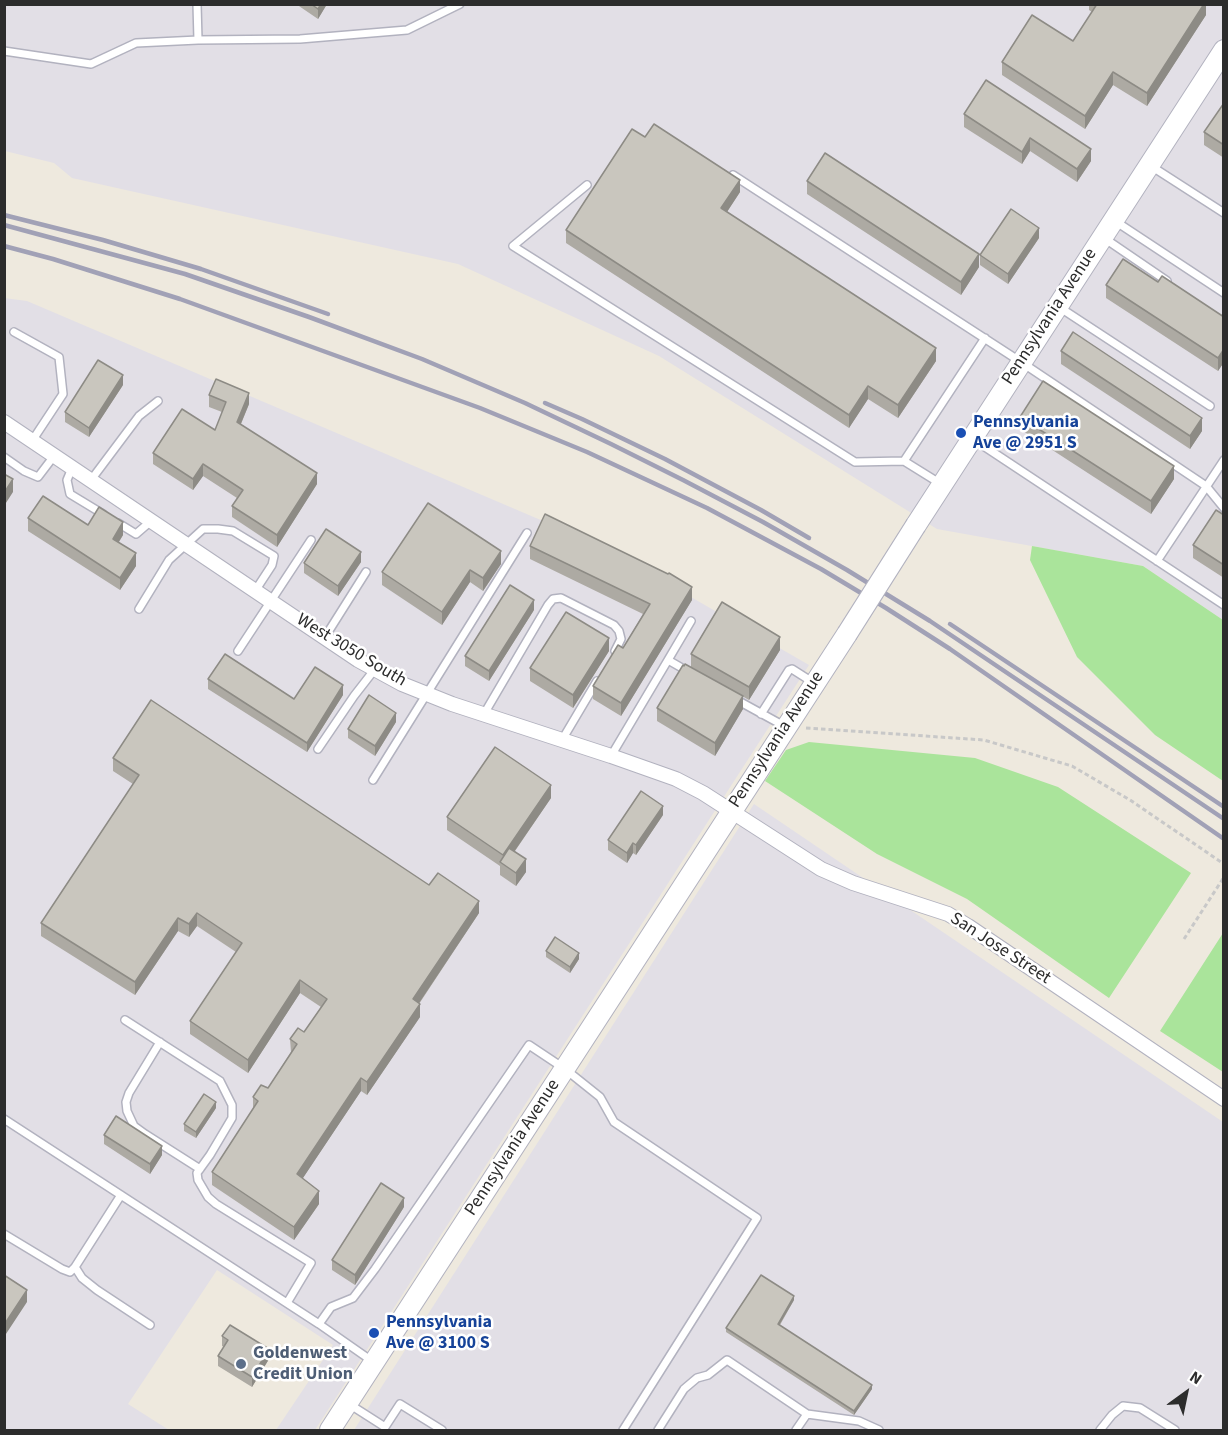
<!DOCTYPE html>
<style>
body{margin:0}
#map{position:relative;width:1228px;height:1435px;overflow:hidden;background:#eee9de;font-family:"Source Sans 3",sans-serif}
canvas{display:block}
.frame{position:absolute;inset:0;border:6px solid #2c2c2c;pointer-events:none}
.north{position:absolute;left:1156px;top:1363px;width:60px;height:60px;-webkit-text-stroke:4px #fff;paint-order:stroke;rotate:33deg;font-size:16px;font-weight:700;line-height:24px;text-align:center;color:#2c2c2c}
.north::after{content:'';display:block;margin:auto;width:21px;height:27px;background:#2c2c2c;clip-path:polygon(50% 0,100% 100%,50% 72%,0 100%)}
</style>
<div id="map">
<canvas width="1228" height="1435"></canvas>
<div class="frame"></div>
<div class="north">N</div>
</div>
<script>
const ctx = document.querySelector('canvas').getContext('2d');
ctx.lineJoin = 'round';
function fill(path, color) { ctx.fillStyle = color; ctx.fill(path, 'evenodd'); }
const poly = rows => new Path2D(rows.map(r => 'M' + r).join(''));
function strokePath(path, color, width, dash) { ctx.strokeStyle = color; ctx.lineWidth = width; ctx.lineCap = dash ? 'butt' : 'round'; ctx.setLineDash(dash || []); ctx.stroke(path); }
function write(font, color, halo, rows, align = 'center') {
  ctx.font = font + ' "Source Sans 3",sans-serif'; ctx.lineWidth = 5; ctx.setLineDash([]); ctx.textBaseline = 'middle'; ctx.strokeStyle = halo; ctx.fillStyle = color; for (const [text, x, y, turn = 0] of rows) {
    ctx.save(); ctx.translate(x, y); ctx.rotate((+turn || 0) * Math.PI / 180); ctx.textAlign = isNaN(turn) ? turn : align; if (halo) ctx.strokeText(text, 0, 0); ctx.fillText(text, 0, 0); ctx.restore();
  }
}
const industrial = poly([
 [5,5,1223,5,1223,620,1143,566,937,529,659,356,458,264,72,178,54,163,5,151],
 [4,298,27,301,604,547,809,665,315,1430,276,1430,333,1345,217,1270,128,1404,169,1430,5,1430],
 [754,804,1223,1122,1223,1430,354,1430]
]);
const green = poly([
 [1032,546,1143,566,1223,620,1223,781,1155,735,1077,657,1030,560],
 [809,742,975,758,1058,787,1191,873,1109,998,967,899,877,854,765,781,786,750],
 [1223,933,1223,1072,1160,1031]
]);
const path = poly([
 [806,728,984,740,1072,766,1130,800,1224,864],
 [1184,939,1224,877]
]);
const lane = poly([
 [197,4,198,40],
 [4,51,91,64,136,43,198,40,300,39,407,30,460,4],
 [1151,166,1224,213],
 [733,175,1021,362,1206,486,1224,508],
 [587,185,513,246,855,462,904,461],
 [1115,221,1224,293],
 [1104,238,1167,281],
 [1059,307,1210,406],
 [14,332,59,357,63,394,32,441],
 [973,439,1224,605],
 [4,457,24,471,38,477,54,456],
 [72,468,67,480,70,494,103,514],
 [91,480,139,416,158,401],
 [941,484,904,461,985,338],
 [118,523,136,534,151,521],
 [1157,561,1224,460],
 [139,609,169,560,203,529,218,529,233,531,274,556,272,565,255,591],
 [325,637,366,572],
 [238,651,311,540],
 [668,660,691,621],
 [735,699,786,727],
 [484,714,548,605,553,599,561,598,614,625,619,631,621,639,615,651],
 [761,714,789,670,792,669,814,683],
 [562,740,597,681],
 [318,749,354,696,375,669],
 [611,756,668,660,689,672],
 [373,780,527,533],
 [125,1020,220,1081,232,1105,232,1118,210,1155,197,1173,198,1180,208,1197,216,1204,311,1263,287,1303],
 [160,1042,129,1093,126,1102,127,1111,134,1126,145,1134,200,1169],
 [4,1119,319,1324,372,1361],
 [4,1234,62,1269,70,1272,75,1267,121,1195],
 [75,1267,82,1278,97,1290,150,1325],
 [319,1324,331,1307,353,1298,375,1269,529,1045,565,1069,600,1097,614,1122,757,1218,623,1430],
 [349,1404,385,1427,400,1404,442,1430],
 [807,1414,859,1421,879,1430],
 [658,1430,684,1389,697,1378,708,1375,727,1360,807,1414,796,1430],
 [1100,1430,1112,1415,1123,1406,1140,1408,1175,1430]
]);
const street = poly([
 [4,422,358,660,402,684,452,704,611,756,676,779,703,793,821,869,853,883,948,914,968,926,1224,1099]
]);
const secondary = poly([
 [916,525,1224,50],
 [330,1430,847,634]
]);
const rail = poly([
 [4,215,103,240,201,269,328,314],
 [4,225,185,274,309,317,422,359,525,403,611,444,683,480,763,522,847,570,930,621,1224,819],
 [4,246,53,259,180,299,480,408,587,452,707,508,821,569,886,608,950,649,1224,839],
 [545,403,582,419,665,459,761,510,809,538],
 [950,624,1224,807]
]);
const secondaryBridge = poly([
 [847,634,916,525]
]);
const wall = poly([
 [296,4,327,4,318,19],
 [1089,4,1206,4,1206,15,1147,106,1113,85,1085,129,1002,75,1002,62,1073,41,1092,12,1089,10],
 [986,80,1091,161,1077,182,1030,151,1022,164,964,127,964,114],
 [1224,103,1224,158,1204,145,1204,132],
 [645,137,740,192,727,212,936,361,898,418,868,399,849,428,566,243,566,230],
 [807,181,979,267,961,295,807,194],
 [1039,238,1008,284,980,265,980,255],
 [1158,282,1224,317,1224,362,1218,371,1106,298,1106,285],
 [1061,351,1202,431,1190,449,1061,364],
 [123,385,89,437,65,422,65,412],
 [209,395,249,404,241,424,317,484,277,547,232,517,232,506,237,498,203,476,193,490,153,464,153,453,215,430,222,412,209,407],
 [1020,417,1174,479,1151,514,1020,429],
 [1224,515,1224,578,1193,558,1193,545],
 [28,518,88,525,123,535,119,542,136,566,120,590,28,531],
 [530,546,692,600,621,716,593,699,593,686,623,648,643,614,530,559],
 [361,562,338,596,304,573,304,563],
 [501,564,483,591,470,582,442,625,382,585,382,572],
 [534,610,489,681,465,666,465,656],
 [780,650,749,700,691,667,691,654],
 [609,651,573,708,530,681,530,668],
 [208,679,294,699,343,695,307,752,208,689],
 [657,708,743,709,715,756,657,721],
 [396,722,375,756,348,738,348,729],
 [113,758,429,885,479,913,419,1004,420,1017,367,1095,361,1091,302,1179,319,1204,294,1240,212,1185,212,1172,253,1109,253,1097,268,1088,291,1052,290,1039,304,1032,321,1007,300,993,248,1073,190,1034,190,1021,236,952,197,926,189,937,178,931,135,995,41,936,41,923,133,784,113,771],
 [551,798,515,851,526,872,516,886,500,875,500,866,447,830,447,817],
 [663,815,636,855,633,853,627,863,608,850,608,840],
 [546,951,579,959,570,973,546,957],
 [216,1108,196,1138,184,1131,184,1124],
 [104,1135,162,1155,150,1174,104,1144],
 [404,1207,355,1285,332,1270,332,1260],
 [794,1300,780,1325,872,1389,854,1415,726,1332,726,1328],
 [222,1336,269,1359,252,1387,218,1366,218,1356,224,1347,222,1346]
]);
const shadedWall = poly([
 [321,4,327,4,318,19,318,9],
 [1204,4,1206,4,1206,15,1147,106,1147,93],
 [1113,72,1113,85,1085,129,1085,116],
 [1030,138,1030,151,1022,164,1022,152],
 [1091,149,1091,161,1077,182,1077,169],
 [740,180,740,192,721,221,721,208],
 [1039,228,1039,238,1008,284,1008,274],
 [979,254,979,267,961,295,961,282],
 [936,348,936,361,898,418,898,405],
 [1224,349,1224,362,1218,371,1218,358],
 [123,375,123,385,89,437,89,428],
 [868,386,868,399,849,428,849,415],
 [249,393,249,404,237,433,237,422],
 [1202,418,1202,431,1190,449,1190,436],
 [203,464,203,476,193,490,193,479],
 [1174,466,1174,479,1151,514,1151,501],
 [317,473,317,484,277,547,277,535],
 [13,479,13,492,4,506,4,493],
 [123,522,123,535,113,551,113,539],
 [501,551,501,564,483,591,483,578],
 [361,552,361,562,338,596,338,586],
 [136,553,136,566,120,590,120,578],
 [470,570,470,582,442,625,442,612],
 [692,587,692,600,621,716,621,703],
 [534,600,534,610,489,681,489,671],
 [780,637,780,650,749,700,749,687],
 [609,638,609,651,573,708,573,695],
 [343,685,343,695,307,752,307,743],
 [743,696,743,709,715,756,715,743],
 [396,713,396,722,375,756,375,746],
 [551,785,551,798,505,865,503,864,503,855],
 [663,806,663,815,636,855,636,845],
 [633,843,633,853,627,863,627,853],
 [526,859,526,872,516,886,516,873],
 [479,901,479,913,413,1012,413,999],
 [197,913,197,926,189,937,189,924],
 [178,918,178,931,135,995,135,982],
 [579,953,579,959,570,973,570,967],
 [300,980,300,993,248,1073,248,1060],
 [420,1004,420,1017,367,1095,367,1082],
 [361,1078,361,1091,297,1187,297,1174],
 [216,1102,216,1108,196,1138,196,1132],
 [162,1146,162,1155,150,1174,150,1164],
 [319,1191,319,1204,294,1240,294,1227],
 [404,1198,404,1207,355,1285,355,1275],
 [27,1290,27,1302,4,1337,4,1325],
 [794,1296,794,1300,778,1327,778,1324],
 [269,1349,269,1359,252,1387,252,1377],
 [872,1385,872,1389,854,1415,854,1411]
]);
const building = poly([
 [311,4,321,4,318,9,311,4],
 [1097,4,1204,4,1147,93,1113,72,1085,116,1002,62,1032,15,1073,41,1097,4],
 [986,80,1091,149,1077,169,1030,138,1022,152,964,114,986,80],
 [1224,103,1224,145,1204,132,1224,103],
 [654,124,740,180,721,208,936,348,898,405,868,386,849,415,566,230,632,129,645,137,654,124],
 [825,153,979,254,961,282,807,181,825,153],
 [1011,209,1039,228,1008,274,980,255,1011,209],
 [1123,259,1158,282,1162,276,1224,317,1224,349,1218,358,1106,285,1123,259],
 [1073,332,1202,418,1190,436,1061,351,1073,332],
 [98,360,123,375,89,428,65,412,98,360],
 [216,379,249,393,237,422,317,473,277,535,232,506,243,490,203,464,193,479,153,453,182,409,215,430,226,402,209,395,216,379],
 [1043,381,1174,466,1151,501,1020,417,1043,381],
 [4,474,13,479,4,493,4,474],
 [43,496,88,525,99,507,123,522,113,539,136,553,120,578,28,518,43,496],
 [428,503,501,551,483,578,470,570,442,612,382,572,428,503],
 [1216,510,1224,515,1224,565,1193,545,1216,510],
 [545,514,668,574,669,573,692,587,621,703,593,686,618,645,623,648,650,604,530,546,545,514],
 [326,529,361,552,338,586,304,563,326,529],
 [510,585,534,600,489,671,465,656,510,585],
 [722,602,780,637,749,687,691,654,722,602],
 [566,612,609,638,573,695,530,668,566,612],
 [225,654,294,699,315,667,343,685,307,743,208,679,225,654],
 [685,664,743,696,715,743,657,708,683,665,684,666,685,664],
 [369,695,396,713,375,746,348,729,369,695],
 [151,700,429,885,438,873,479,901,413,999,420,1004,367,1082,361,1078,297,1174,319,1191,294,1227,212,1172,258,1101,253,1097,261,1085,268,1088,297,1044,290,1039,298,1028,304,1032,327,999,300,980,248,1060,190,1021,242,943,197,913,189,924,178,918,135,982,41,923,139,775,113,758,151,700],
 [495,747,551,785,503,855,447,817,495,747],
 [641,791,663,806,636,845,633,843,627,853,608,840,641,791],
 [509,848,526,859,516,873,500,862,509,848],
 [555,937,579,953,570,967,546,951,555,937],
 [204,1094,216,1102,196,1132,184,1124,204,1094],
 [116,1116,162,1146,150,1164,104,1135,116,1116],
 [381,1183,404,1198,355,1275,332,1260,381,1183],
 [4,1275,27,1290,4,1325,4,1275],
 [761,1275,794,1296,778,1324,872,1385,854,1411,726,1328,761,1275],
 [230,1325,269,1349,252,1377,218,1356,228,1340,222,1336,230,1325]
]);
const markers = [
 [961,433,6,"#1a4fb4"],
 [374,1333,6,"#1a4fb4"],
 [241,1364,6,"#5c6f8a"]
];
const streetNames = [
 ["Pennsylvania Avenue",1050,317,-57],
 ["West 3050 South",351,651,31],
 ["Pennsylvania Avenue",777,740,-57],
 ["San Jose Street",1000,949,33],
 ["Pennsylvania Avenue",513,1148,-57]
];
const transitNames = [
 ["Pennsylvania",973,423],
 ["Ave @ 2951 S",973,444],
 ["Pennsylvania",386,1323],
 ["Ave @ 3100 S",386,1344]
];
const serviceNames = [
 ["Goldenwest",253,1354],
 ["Credit Union",253,1375]
];
fill(industrial, '#e2dfe6');
fill(green, '#aae49b');
strokePath(lane, '#b2b2bf', 10);
strokePath(street, '#b2b2bf', 16);
strokePath(secondary, '#b2b2bf', 22);
strokePath(path, '#c8c8c8', 3, [4.5, 3]);
strokePath(lane, '#fff', 7);
strokePath(street, '#fff', 14);
strokePath(secondary, '#fff', 20);
strokePath(rail, '#a1a1b6', 4.5);
strokePath(secondaryBridge, '#b2b2bf', 22, []);
strokePath(secondaryBridge, '#fff', 20);
fill(wall, '#adaaa3');
fill(shadedWall, '#8d8b85');
fill(building, '#c9c6be');
strokePath(building, '#8d8b85', 1.5);
for (const [x, y, r, color] of markers) { const dot = new Path2D(); dot.arc(x, y, r, 0, 2 * Math.PI); ctx.fillStyle = color; ctx.fill(dot); strokePath(dot, '#fff', 2); }
write('18px', '#2c2c2c', '#fff', streetNames);
write('bold 18px', '#164399', '#fff', transitNames, 'left');
write('bold 18px', '#4e5e75', '#fff', serviceNames, 'left');
</script>
